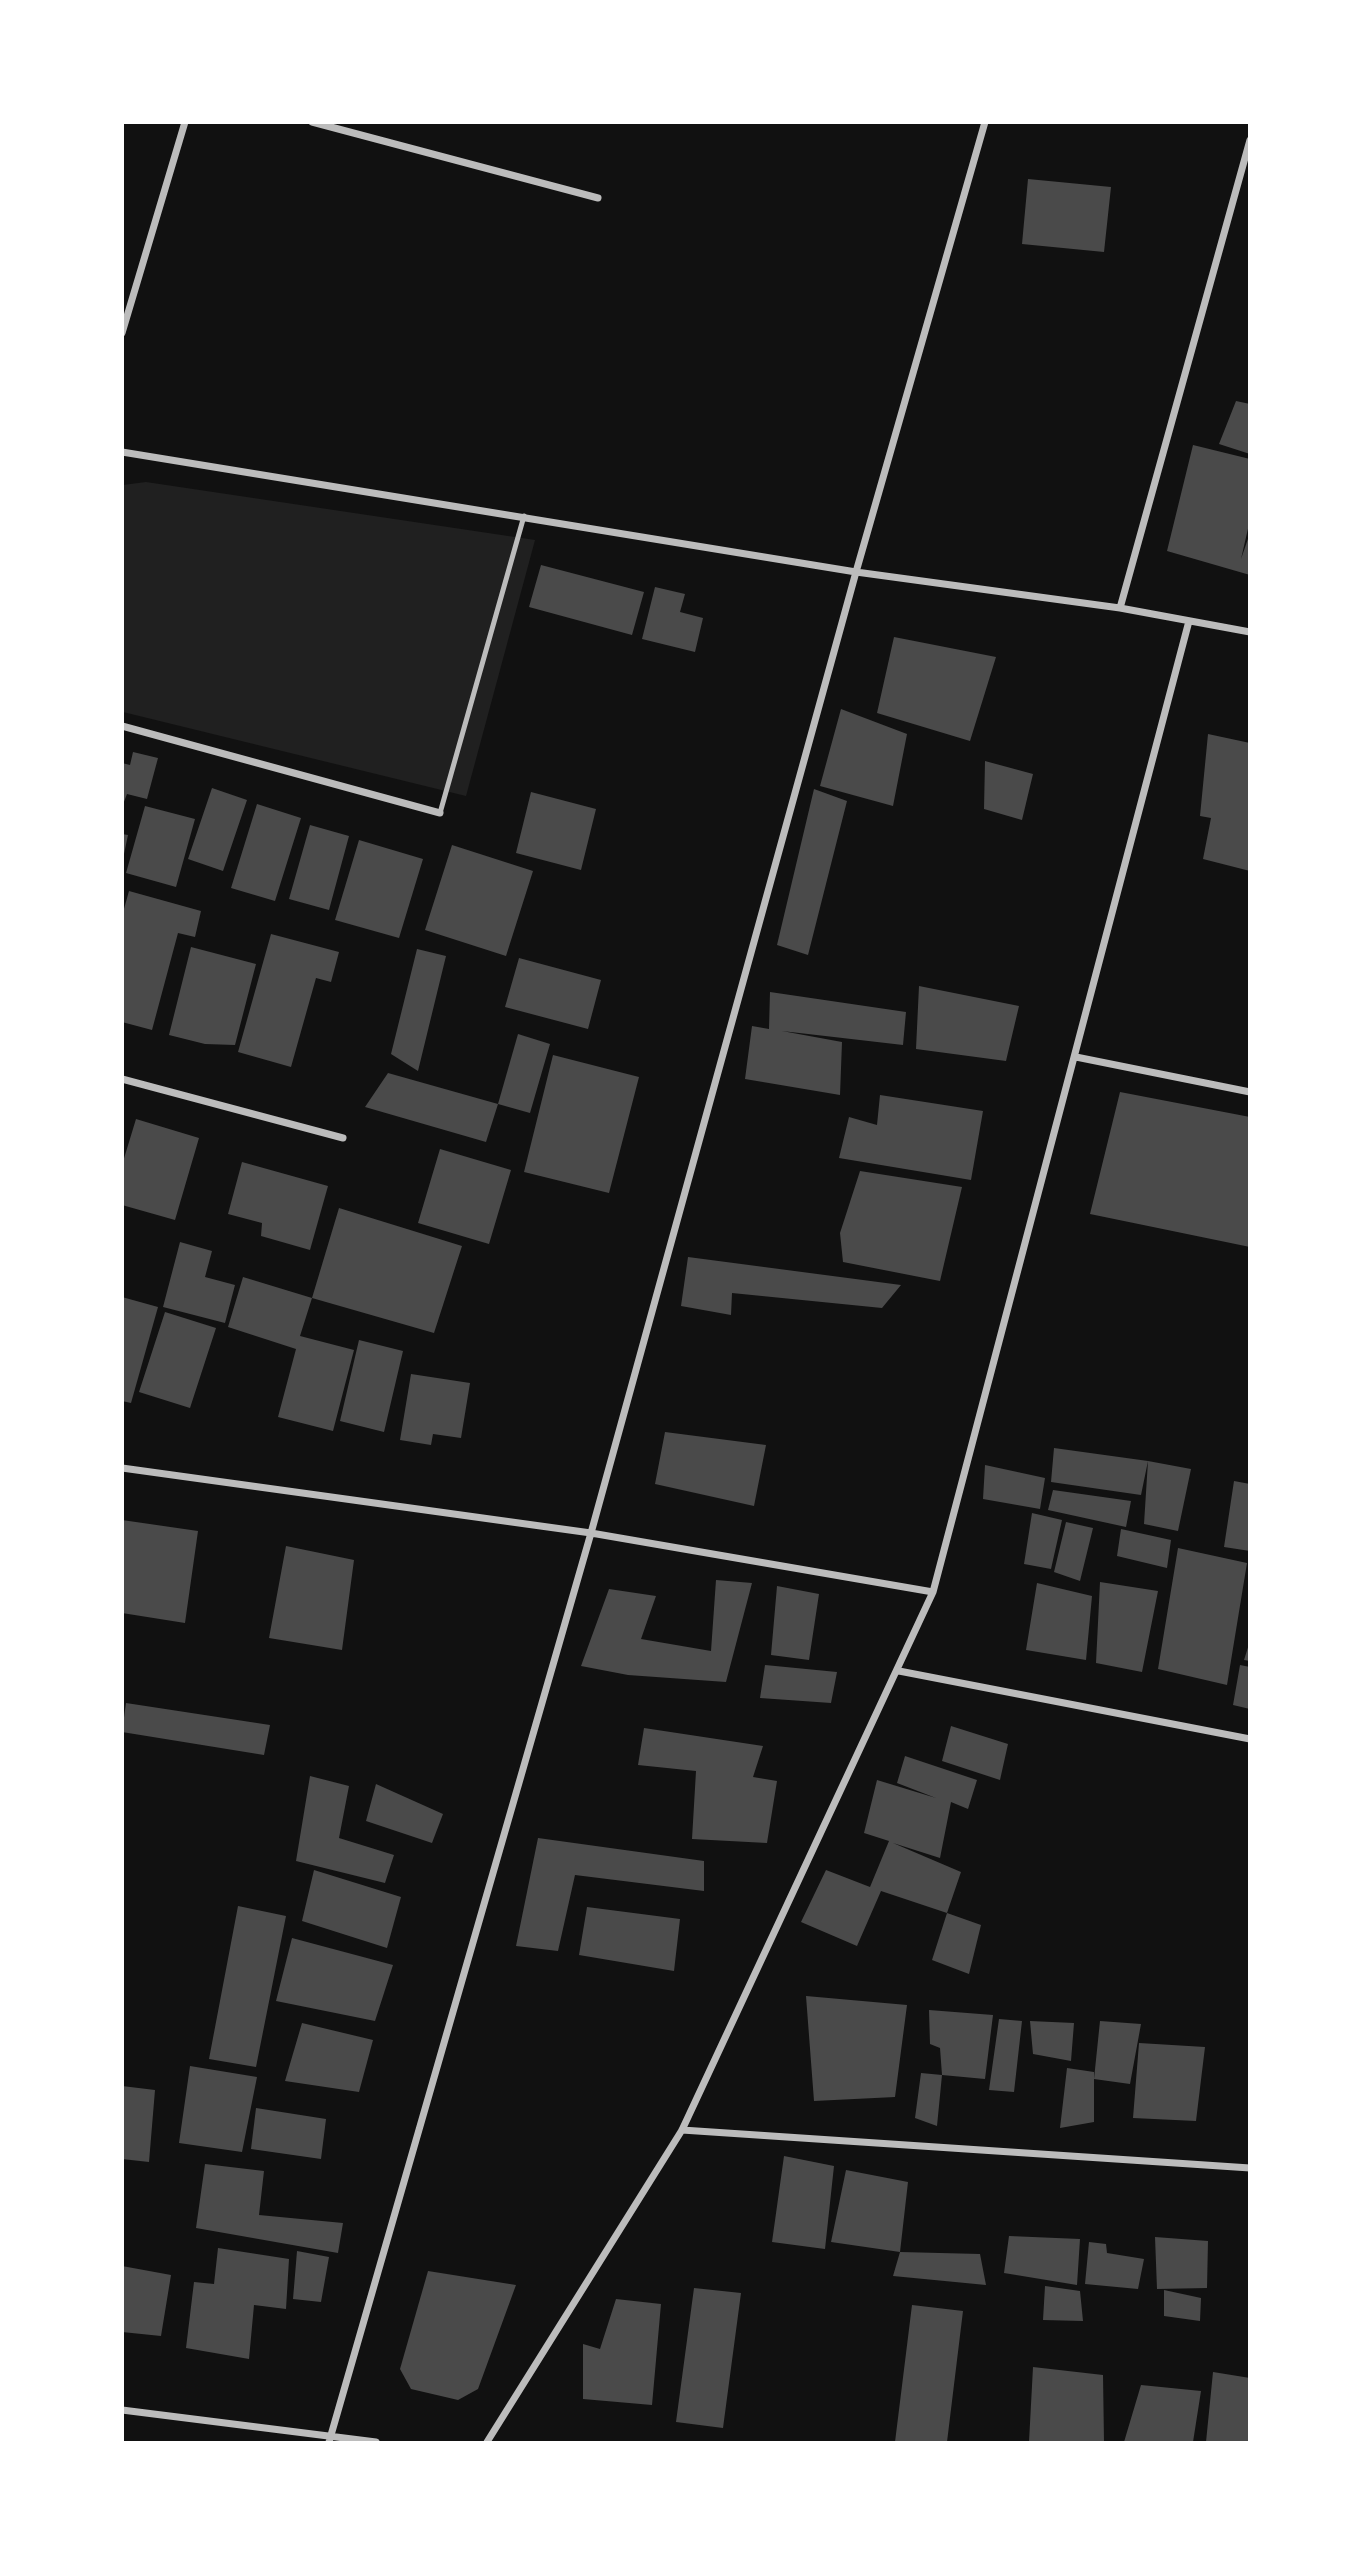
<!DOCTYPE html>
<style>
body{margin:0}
#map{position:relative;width:1372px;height:2565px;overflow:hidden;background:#111;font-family:Karla,sans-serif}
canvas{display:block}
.frame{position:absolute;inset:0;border:124px solid #fff;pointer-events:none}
</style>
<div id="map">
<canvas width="1372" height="2565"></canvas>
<div class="frame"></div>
</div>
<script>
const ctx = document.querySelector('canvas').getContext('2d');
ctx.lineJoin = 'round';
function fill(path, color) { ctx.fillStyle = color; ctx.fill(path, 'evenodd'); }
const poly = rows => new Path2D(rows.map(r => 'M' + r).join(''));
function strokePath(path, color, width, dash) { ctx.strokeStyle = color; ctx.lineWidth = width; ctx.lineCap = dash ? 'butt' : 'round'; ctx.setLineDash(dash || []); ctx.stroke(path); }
const green = poly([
 [146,482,535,540,466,796,123,712,123,485]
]);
const building = poly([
 [1028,179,1111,187,1104,252,1022,244],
 [1236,401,1250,404,1250,454,1219,444],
 [1193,445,1250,459,1250,520,1241,559,1250,533,1250,575,1167,551],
 [541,565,644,592,632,635,529,607],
 [655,587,685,594,680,612,703,618,695,652,642,639],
 [894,637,996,657,970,741,877,713],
 [841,709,907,734,893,806,820,786],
 [1208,734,1250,743,1250,871,1203,859,1211,818,1200,816],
 [133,752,158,758,147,799,127,794,122,807,122,763,130,765],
 [985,761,1033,774,1022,820,984,809],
 [212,788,247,800,223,871,188,859],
 [814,789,847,801,808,955,777,945],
 [531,792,596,809,581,870,516,853],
 [257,804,301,818,275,901,231,888],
 [145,806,195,819,176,887,126,873],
 [310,825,349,836,329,910,289,899],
 [122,834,128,835,124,854,122,853],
 [359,840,423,859,399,938,335,920],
 [452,845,533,871,506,956,425,930],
 [129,891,201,911,195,937,178,933,152,1030,122,1022,122,916],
 [271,934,339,952,331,982,316,978,291,1067,238,1052],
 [191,947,256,964,235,1045,205,1044,169,1035],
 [417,949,446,956,418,1071,391,1054],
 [519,958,601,980,588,1029,505,1007],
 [919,986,1019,1006,1006,1061,916,1049],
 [770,992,906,1012,903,1045,782,1031,842,1042,840,1095,745,1079,752,1026,769,1029],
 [518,1034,550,1044,530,1113,498,1104],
 [553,1055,639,1077,609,1193,524,1172],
 [388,1073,498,1104,486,1142,365,1107],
 [1120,1092,1250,1117,1250,1247,1090,1214],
 [880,1095,983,1111,971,1180,839,1158,849,1117,877,1125],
 [136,1119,199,1138,175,1220,122,1205,122,1165],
 [440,1149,511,1170,489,1244,418,1223],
 [242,1162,328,1186,310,1250,261,1236,262,1223,228,1214],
 [860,1171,962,1187,940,1281,843,1262,840,1233],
 [339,1208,462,1246,434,1333,312,1298,300,1336,354,1350,333,1431,278,1417,296,1349,228,1327,243,1277,312,1298],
 [180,1242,212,1251,205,1277,235,1285,225,1323,163,1307],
 [688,1257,901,1285,882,1308,732,1293,731,1315,681,1306],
 [122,1297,158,1307,131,1403,122,1401],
 [165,1312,216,1328,190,1408,139,1392],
 [359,1340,403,1351,384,1432,340,1421],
 [411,1374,470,1383,461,1438,433,1434,431,1445,400,1440],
 [665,1432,766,1445,754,1506,655,1484],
 [1054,1448,1148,1461,1191,1469,1178,1531,1144,1524,1148,1461,1141,1495,1051,1482],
 [985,1465,1045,1478,1040,1509,983,1499],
 [1234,1481,1250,1484,1250,1551,1224,1547],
 [1053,1490,1131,1501,1126,1527,1048,1510],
 [1032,1513,1062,1520,1051,1569,1024,1564],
 [122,1520,198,1531,185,1623,122,1613],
 [1066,1522,1093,1528,1080,1581,1054,1572],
 [1121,1529,1171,1540,1167,1568,1117,1556],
 [286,1546,354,1560,342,1650,269,1638],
 [1178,1548,1247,1563,1227,1685,1158,1669],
 [716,1580,752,1583,726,1682,628,1675,581,1666,609,1589,656,1596,641,1639,711,1651],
 [1100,1582,1158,1591,1142,1672,1096,1663],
 [1037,1583,1092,1596,1086,1660,1026,1650],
 [777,1586,819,1594,809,1660,771,1655],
 [1250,1641,1250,1661,1244,1660],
 [765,1665,837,1672,831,1703,760,1698],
 [1240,1665,1250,1667,1250,1709,1233,1705],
 [126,1703,270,1725,264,1755,122,1732],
 [951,1726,1008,1744,1000,1780,942,1761],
 [644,1728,763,1746,753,1777,777,1781,767,1843,692,1839,696,1771,638,1765],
 [905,1756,977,1780,968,1809,951,1802,940,1858,893,1843,961,1872,947,1913,981,1925,969,1974,932,1960,947,1913,881,1891,857,1946,801,1922,826,1870,870,1887,889,1841,864,1833,877,1780,936,1798,897,1783],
 [310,1776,349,1786,339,1838,394,1855,385,1883,296,1861],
 [376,1784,443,1814,432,1843,366,1821],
 [538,1838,704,1861,704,1891,575,1875,558,1951,516,1946],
 [314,1870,401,1897,387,1948,302,1921],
 [238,1906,286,1916,256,2067,209,2059],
 [587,1907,680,1919,674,1971,579,1955],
 [292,1938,393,1965,375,2021,276,2001],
 [806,1996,907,2005,895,2097,814,2101],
 [929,2010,993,2015,985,2079,942,2075,940,2048,930,2044],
 [999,2019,1022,2021,1014,2092,989,2090],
 [1030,2021,1074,2023,1071,2061,1033,2054],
 [1100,2021,1141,2024,1130,2084,1094,2079],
 [302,2023,373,2040,359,2092,285,2081],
 [1139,2043,1205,2047,1196,2121,1133,2118],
 [190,2066,257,2077,242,2152,179,2143],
 [1067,2068,1094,2072,1094,2122,1060,2128],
 [921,2073,942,2075,937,2126,915,2118],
 [122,2086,155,2090,149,2162,122,2159],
 [256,2108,326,2119,321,2159,251,2149],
 [784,2156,834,2166,825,2249,772,2242],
 [205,2164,264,2171,259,2215,343,2223,338,2253,196,2228],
 [846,2170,908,2182,900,2252,831,2242],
 [1009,2236,1080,2239,1077,2285,1004,2273],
 [1155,2237,1208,2241,1207,2288,1157,2289],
 [1089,2242,1106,2244,1107,2253,1144,2259,1138,2289,1085,2284],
 [218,2248,289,2259,286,2309,254,2305,249,2359,186,2348,194,2282,214,2284],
 [297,2251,329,2257,321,2302,293,2299],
 [900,2252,980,2254,986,2285,893,2276],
 [122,2266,171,2275,161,2336,122,2332],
 [428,2271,516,2285,478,2389,458,2400,411,2389,400,2369],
 [1045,2286,1080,2291,1083,2321,1043,2320],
 [694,2288,741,2293,723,2428,676,2422],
 [1164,2290,1201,2298,1200,2321,1164,2316],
 [616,2299,661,2304,652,2405,583,2399,583,2344,600,2349],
 [912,2305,963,2311,947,2442,895,2442],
 [1033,2367,1103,2375,1104,2442,1029,2442],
 [1213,2372,1250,2378,1250,2442,1206,2442],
 [1141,2385,1201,2391,1193,2442,1124,2442]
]);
const service = poly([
 [440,813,524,516]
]);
const minor = poly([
 [312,122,598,198],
 [122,333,185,122],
 [122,452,856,572,1120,608,1250,632],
 [1120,608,1250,140],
 [122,726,440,813],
 [1076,1057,1250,1092],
 [122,1079,343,1138],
 [122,1468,591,1533,933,1592],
 [899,1671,1250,1739],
 [682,2130,1250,2168],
 [122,2410,376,2442],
 [329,2442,591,1533,856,572,985,122],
 [487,2442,682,2130,933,1592,1189,621]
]);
fill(green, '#202020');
fill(building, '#4a4a4a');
strokePath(service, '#bcbcbc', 5);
strokePath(minor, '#bcbcbc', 7);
</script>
